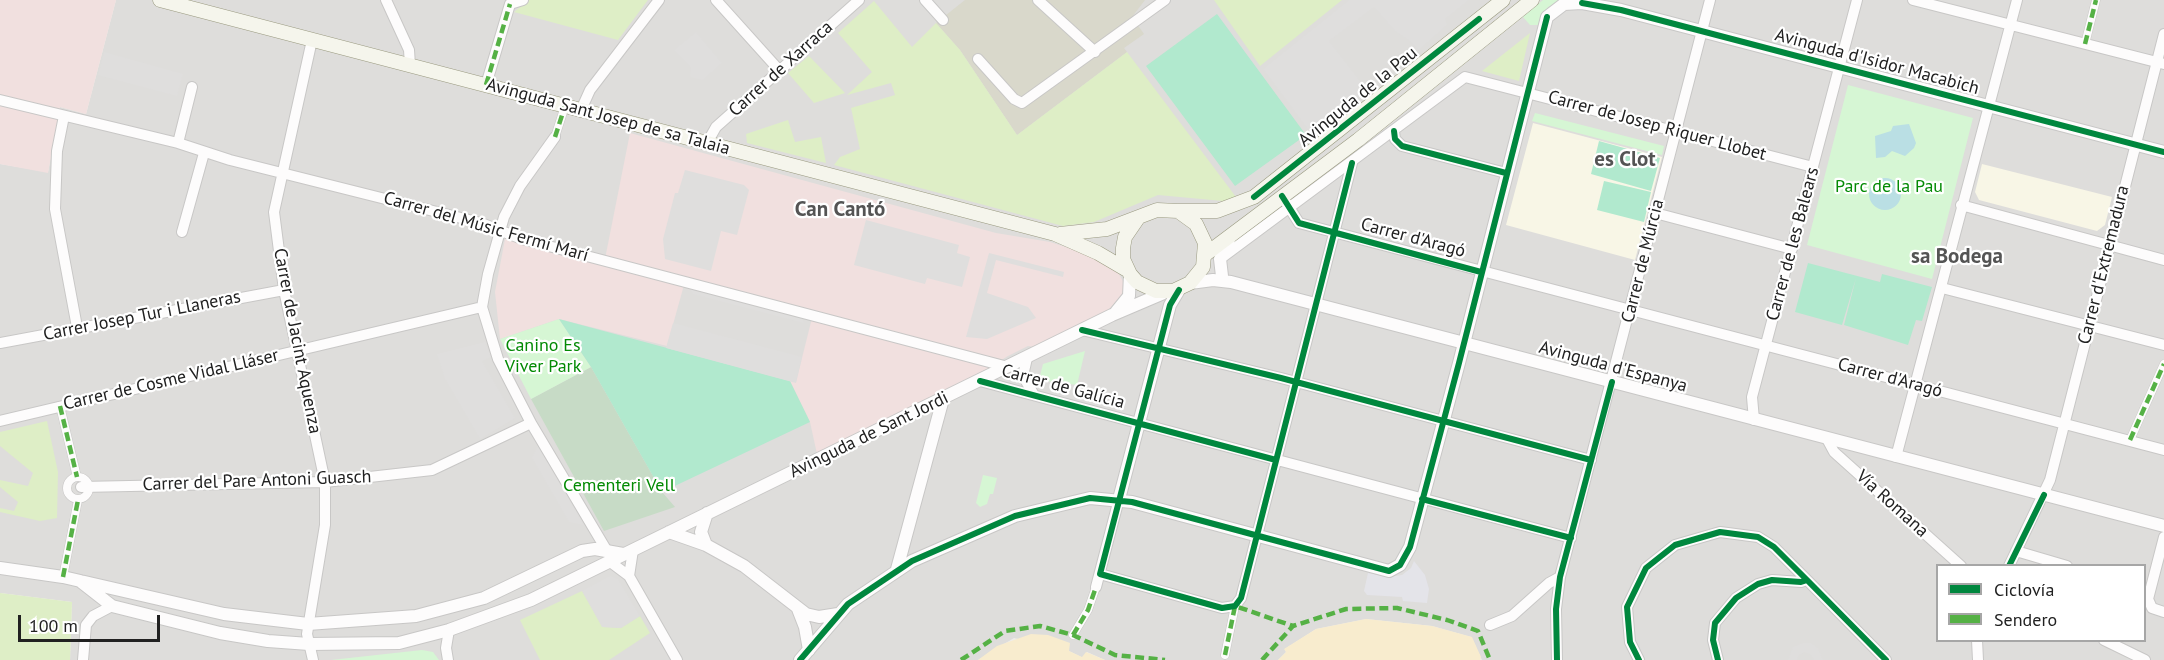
<!DOCTYPE html>
<meta charset="utf-8">
<style>
body{margin:0}
#map{position:relative;width:2164px;height:660px;overflow:hidden;background:#efedea;font-family:"PT Sans",sans-serif}
canvas{display:block}
.legend{position:absolute;left:1936px;top:564px;width:210px;height:78px;box-sizing:border-box;background:#fff;border:2px solid #a6a6a6;margin:0;padding:8px 10px;list-style:none;font-size:18px;color:#212121}
.legend li{display:flex;align-items:center;gap:12px;height:30px}
.legend b{width:30px;border:2px solid #a6a6a6}
.scale{position:absolute;left:18px;top:615px;width:142px;height:27px;box-sizing:border-box;border:3px solid #212121;border-top:0;padding-left:8px;font-size:18px;line-height:21px;white-space:nowrap;color:#212121;-webkit-text-stroke:4px #fff;paint-order:stroke}
</style>
<div id="map">
<canvas width="2164" height="660"></canvas>
<ul class="legend">
<li><b style="height:8px;background:#00873e"></b>Ciclovía</li>
<li><b style="height:8px;background:#55b145"></b>Sendero</li>
</ul>
<div class="scale">100 m</div>
</div>
<script>
const ctx = document.querySelector('canvas').getContext('2d');
ctx.lineJoin = 'round';
function fill(path, color) { ctx.fillStyle = color; ctx.fill(path, 'evenodd'); }
const poly = rows => new Path2D(rows.map(r => 'M' + r).join(''));
function strokePath(path, color, width, dash) { ctx.strokeStyle = color; ctx.lineWidth = width; ctx.lineCap = dash ? 'butt' : 'round'; ctx.setLineDash(dash || []); ctx.stroke(path); }
function write(font, color, halo, rows, align = 'center') {
  ctx.font = font + ' "PT Sans",sans-serif'; ctx.lineWidth = 4.5; ctx.setLineDash([]); ctx.textBaseline = 'middle'; ctx.strokeStyle = halo; ctx.fillStyle = color; for (const [text, x, y, turn = 0] of rows) {
    ctx.save(); ctx.translate(x, y); ctx.rotate((+turn || 0) * Math.PI / 180); ctx.textAlign = isNaN(turn) ? turn : align; if (halo) ctx.strokeText(text, 0, 0); ctx.fillText(text, 0, 0); ctx.restore();
  }
}
const residential = poly([
 [116,0,2164,0,2164,660,1482,660,1471,637,1432,626,1366,619,1316,629,1285,649,1286,652,1278,660,1105,660,1087,652,1083,658,1069,651,1014,638,978,660,70,660,72,602,0,593,0,164,48,172,60,107,86,114],
 [1938,566,2144,566,2144,640,1938,640]
]);
const commercial = poly([
 [0,0,116,0,86,114,60,107,48,173,0,164],
 [630,133,996,233,1050,242,1088,254,1107,263,1119,274,1126,287,1122,300,1108,312,1035,347,1028,346,1008,356,990,367,989,371,817,454,810,422,790,381,796,382,812,318,684,285,667,346,559,319,500,339,495,292,505,239,604,264]
]);
const education = poly([
 [1533,123,1662,157,1635,260,1506,225],
 [1982,164,2112,197,2105,225,2097,231,1979,200,1975,192]
]);
const construction = poly([
 [965,0,1145,0,1132,17,1144,34,1124,48,1127,52,1017,135,960,50,936,23]
]);
const grass = poly([
 [529,0,648,0,618,40,514,12],
 [1214,0,1342,0,1260,66],
 [874,1,912,47,936,23,960,50,1017,135,1127,52,1236,197,1223,201,1158,195,1094,222,1063,226,834,165,840,157,860,149,851,108,895,95,891,83,847,95,872,72,838,33],
 [1530,33,1519,81,1482,71],
 [809,56,845,93,814,103,788,73],
 [788,120,795,142,821,137,826,163,747,143,746,134],
 [47,421,58,472,57,518,40,521,0,512,0,508,14,511,18,502,0,487,0,480,28,486,33,473,0,446,0,432],
 [582,591,603,627,621,628,640,616,650,633,609,660,540,660,520,620],
 [0,593,72,602,70,660,0,660]
]);
const sand = poly([
 [1366,619,1432,626,1472,637,1481,657,1480,660,1278,660,1286,652,1284,649,1316,629],
 [1031,634,1048,635,1070,643,1069,651,1082,657,1086,652,1105,660,978,660,997,646]
]);
const cemetery = poly([
 [591,367,662,492,675,507,604,531,531,399]
]);
const park = poly([
 [1543,0,1565,0,1548,7,1538,25,1530,25,1523,17],
 [1848,85,1973,118,1932,279,1807,245],
 [1535,113,1664,146,1662,155,1532,121],
 [559,319,591,367,531,399,500,339],
 [1085,351,1077,385,1039,380,1043,364],
 [983,475,997,478,993,494,990,494,987,504,980,507,976,503],
 [422,650,433,652,439,660,331,660]
]);
const pitch = poly([
 [1217,14,1306,135,1235,186,1146,66],
 [1599,141,1660,158,1651,191,1591,174],
 [1604,181,1651,192,1644,222,1597,210],
 [1808,263,1880,282,1882,274,1932,287,1922,321,1916,320,1908,345,1844,325,1856,278,1842,325,1795,312],
 [559,319,790,381,810,422,662,492,591,367]
]);
const parking = poly([
 [1349,0,1469,0,1445,19,1447,25,1419,50,1409,40,1395,31,1374,7,1329,41,1368,91,1310,132,1263,69],
 [696,32,722,63,703,80,690,77,691,68,674,50],
 [104,52,183,74,177,96,98,75],
 [685,170,744,185,749,190,737,235,721,231,711,271,665,259,663,239,675,193,678,193],
 [866,220,959,245,957,253,970,257,962,287,927,278,925,284,854,265],
 [989,253,1064,272,1063,277,996,260,987,293,1028,307,1036,318,987,339,966,337],
 [687,285,800,315,804,323,693,294],
 [673,323,802,357,796,383,666,348],
 [485,342,491,357,482,361,515,418,480,439,445,379,437,354],
 [538,445,584,525,569,522,532,458],
 [610,576,618,579,640,616,621,628,602,627,582,591],
 [1803,643,1811,643,1818,648,1823,660,1814,660,1810,654,1804,652,1799,655,1797,660,1788,660,1793,647]
]);
const plaza = poly([
 [1414,561,1425,575,1429,589,1427,603,1403,601,1402,597,1367,595,1364,591,1368,573,1389,577,1402,575,1411,568]
]);
const water = poly([
 [1909,124,1916,143,1914,148,1905,156,1892,151,1885,157,1876,158,1875,136,1891,131,1893,126],
 '1869 194a16 16 0 1 1 32 0a16 16 0 1 1-32 0Z'
]);
const pedestrian = poly([
 [2085,44,2096,0],
 [555,137,565,106],
 [60,406,77,477],
 [2130,440,2164,364],
 '67 488a11 11 0 1 1 22 0a11 11 0 1 1-22 0Z',
 [63,577,78,500],
 [1073,635,1088,610,1096,587],
 [1225,655,1235,606]
]);
const minor = poly([
 [386,0,409,50,410,65],
 [716,0,779,70],
 [925,0,943,20],
 [1038,0,1095,52],
 [1913,0,2164,64],
 [510,4,523,0],
 [312,40,274,212,284,290,325,482,325,525,307,634,313,660],
 [978,59,1014,99,1022,103,1165,0],
 [486,85,510,4],
 [0,100,178,143,230,160,481,223,522,239,1008,367],
 [581,110,590,90,659,0],
 [64,116,57,151,55,209,77,327],
 [1394,131,1395,139,1402,146,1506,173],
 [555,137,520,186,504,217,488,274,482,307,498,359,531,423,607,551],
 [178,143,192,87],
 [707,143,716,127,859,0],
 [1282,196,1299,223,2164,450],
 [1961,205,2164,260],
 [1655,213,1792,249],
 [182,232,204,153],
 [1220,259,1465,77,1813,167],
 [1942,288,2164,345],
 [1082,330,1281,378,1591,460],
 [0,343,284,290],
 [1027,358,1023,376,1034,395],
 [980,381,1571,538],
 [1754,420,1752,397,1857,0],
 [0,421,482,307],
 [1827,439,1834,452,1961,566],
 [1896,457,2017,0],
 [81,487,325,482,432,470,531,423],
 [2164,537,2148,599,2152,608,2164,612],
 [2016,551,2067,566],
 [609,561,629,576,677,660],
 [2009,566,2050,480,2164,34],
 [1100,574,1222,608,1235,606,1241,598,1352,163],
 [629,576,633,550],
 [1096,587,1119,499],
 [1490,625,1512,616,1549,583,1560,577],
 [1977,640,1978,660],
 [2104,640,2145,660],
 [83,660,86,625,93,616,112,606],
 [448,660,446,648,449,630],
 [1557,660,1556,609,1560,577,1710,0],
 [1639,660,1630,642,1627,607,1646,568,1675,545,1720,532,1758,537,1774,547,1807,580],
 [1718,660,1713,640,1715,623,1736,598,1758,584,1772,580,1801,582,1807,580,1886,660]
]);
const tertiary = poly([
 [1222,276,1220,259,1231,235],
 [1190,283,1213,280,1231,282,2164,526],
 [1116,312,1129,296,1130,274],
 [1119,499,1170,305,1179,290],
 [669,532,706,545,744,566,806,614,819,617,838,614],
 [706,545,701,532,707,513],
 [0,568,63,577,224,614,308,624,416,616,484,598,582,551,595,549,623,554],
 [897,569,943,399],
 [80,581,112,606,220,633,268,641,309,644,399,643,449,630,531,600,1112,315,1166,292],
 [798,609,805,627,809,650],
 [800,660,848,604,912,561,1015,516,1090,498,1132,502,1389,571,1400,565,1410,547,1459,363,1547,17,1564,4,1582,3,1621,10,2164,152]
]);
const secondary = poly([
 [160,0,1055,234,1098,253,1127,270],
 [1178,211,1217,211,1254,197,1503,0],
 [1060,234,1107,229,1157,210,1178,211,1196,224,1205,243,1203,267,1190,283,1173,291,1156,291,1137,282,1130,274,1123,259,1123,248,1125,237,1138,218],
 [1206,254,1358,140,1532,0]
]);
const quiet = poly([
 [2085,44,2096,0],
 [486,85,510,4],
 [555,137,565,106],
 [60,406,77,477],
 [2130,440,2164,364],
 [63,577,78,500],
 [1073,635,1088,610,1096,587],
 [1225,655,1235,606,1293,626],
 [961,660,1005,631,1040,626,1073,635,1115,655,1165,660],
 [1262,660,1293,626,1346,609,1397,608,1447,620,1478,631,1490,660]
]);
const cycleway = poly([
 [1582,3,1621,10,2164,152],
 [1394,131,1395,139,1402,146,1506,173],
 [1282,196,1299,223,1481,272],
 [1254,197,1479,19],
 [1179,290,1170,305,1100,574,1222,608,1235,606,1241,598,1352,163],
 [1082,330,1281,378,1591,460],
 [980,381,1276,460],
 [1422,499,1571,538],
 [2009,566,2044,495],
 [800,660,848,604,912,561,1015,516,1090,498,1132,502,1389,571,1400,565,1410,547,1459,363,1547,17],
 [1557,660,1556,609,1560,577,1612,382],
 [1639,660,1630,642,1627,607,1646,568,1675,545,1720,532,1758,537,1774,547,1807,580],
 [1718,660,1713,640,1715,623,1736,598,1758,584,1772,580,1801,582,1807,580,1886,660]
]);
const streetNames = [
 ["Avinguda d'Isidor Macabich",1877,62,15],
 ["Carrer de Xarraca",781,69,-42],
 ["Avinguda de la Pau",1358,97,-39],
 ["Avinguda Sant Josep de sa Talaia",608,117,15],
 ["Carrer de Josep Riquer Llobet",1657,126,15],
 ["Carrer del Músic Fermí Marí",486,227,16],
 ["Carrer d'Aragó",1413,238,15],
 ["Carrer de les Balears",1793,244,-75],
 ["Carrer de Múrcia",1643,261,-76],
 ["Carrer d'Extremadura",2104,265,-76],
 ["Carrer Josep Tur i Llaneras",142,316,-11],
 ["Carrer de Jacint Aquenza",297,341,79],
 ["Avinguda d'Espanya",1613,367,15],
 ["Carrer d'Aragó",1890,378,15],
 ["Carrer de Cosme Vidal Lláser",171,380,-13],
 ["Carrer de Galícia",1063,387,15],
 ["Avinguda de Sant Jordi",869,435,-26],
 ["Carrer del Pare Antoni Guasch",257,481,-2],
 ["Vía Romana",1892,504,42]
];
const parkNames = [
 ["Parc de la Pau",1889,187],
 ["Canino Es",543,346],
 ["Viver Park",543,367],
 ["Cementeri Vell",619,486]
];
const quarterNames = [
 ["es Clot",1625,160],
 ["Can Cantó",840,210],
 ["sa Bodega",1957,257]
];
fill(residential, '#dedddb');
fill(commercial, '#f1e0df');
fill(education, '#f8f6e6');
fill(construction, '#d9d8cb');
fill(grass, '#deeec6');
fill(sand, '#f8ecce');
fill(cemetery, '#c7dbc6');
fill(park, '#d6f6d4');
fill(pitch, '#b1e9ce');
fill(parking, '#dfdedd');
fill(plaza, '#e4e4e9');
fill(water, '#badfe4');
strokePath(pedestrian, '#c8c7c6', 9);
strokePath(minor, '#c8c7c6', 12);
strokePath(tertiary, '#c8c7c6', 14);
strokePath(secondary, '#9a9a80', 15);
strokePath(pedestrian, '#fdfcfc', 8);
strokePath(minor, '#fdfcfc', 10);
strokePath(tertiary, '#fdfcfc', 12);
strokePath(secondary, '#f5f5ec', 14);
strokePath(quiet, '#55b145', 4.5, [9, 4.5]);
strokePath(cycleway, '#00873e', 6);
write('18px', '#212121', '#fff', streetNames);
write('18px', '#038a04', '#fff', parkNames);
write('bold 21px', '#545454', '#fff', quarterNames);
</script>
